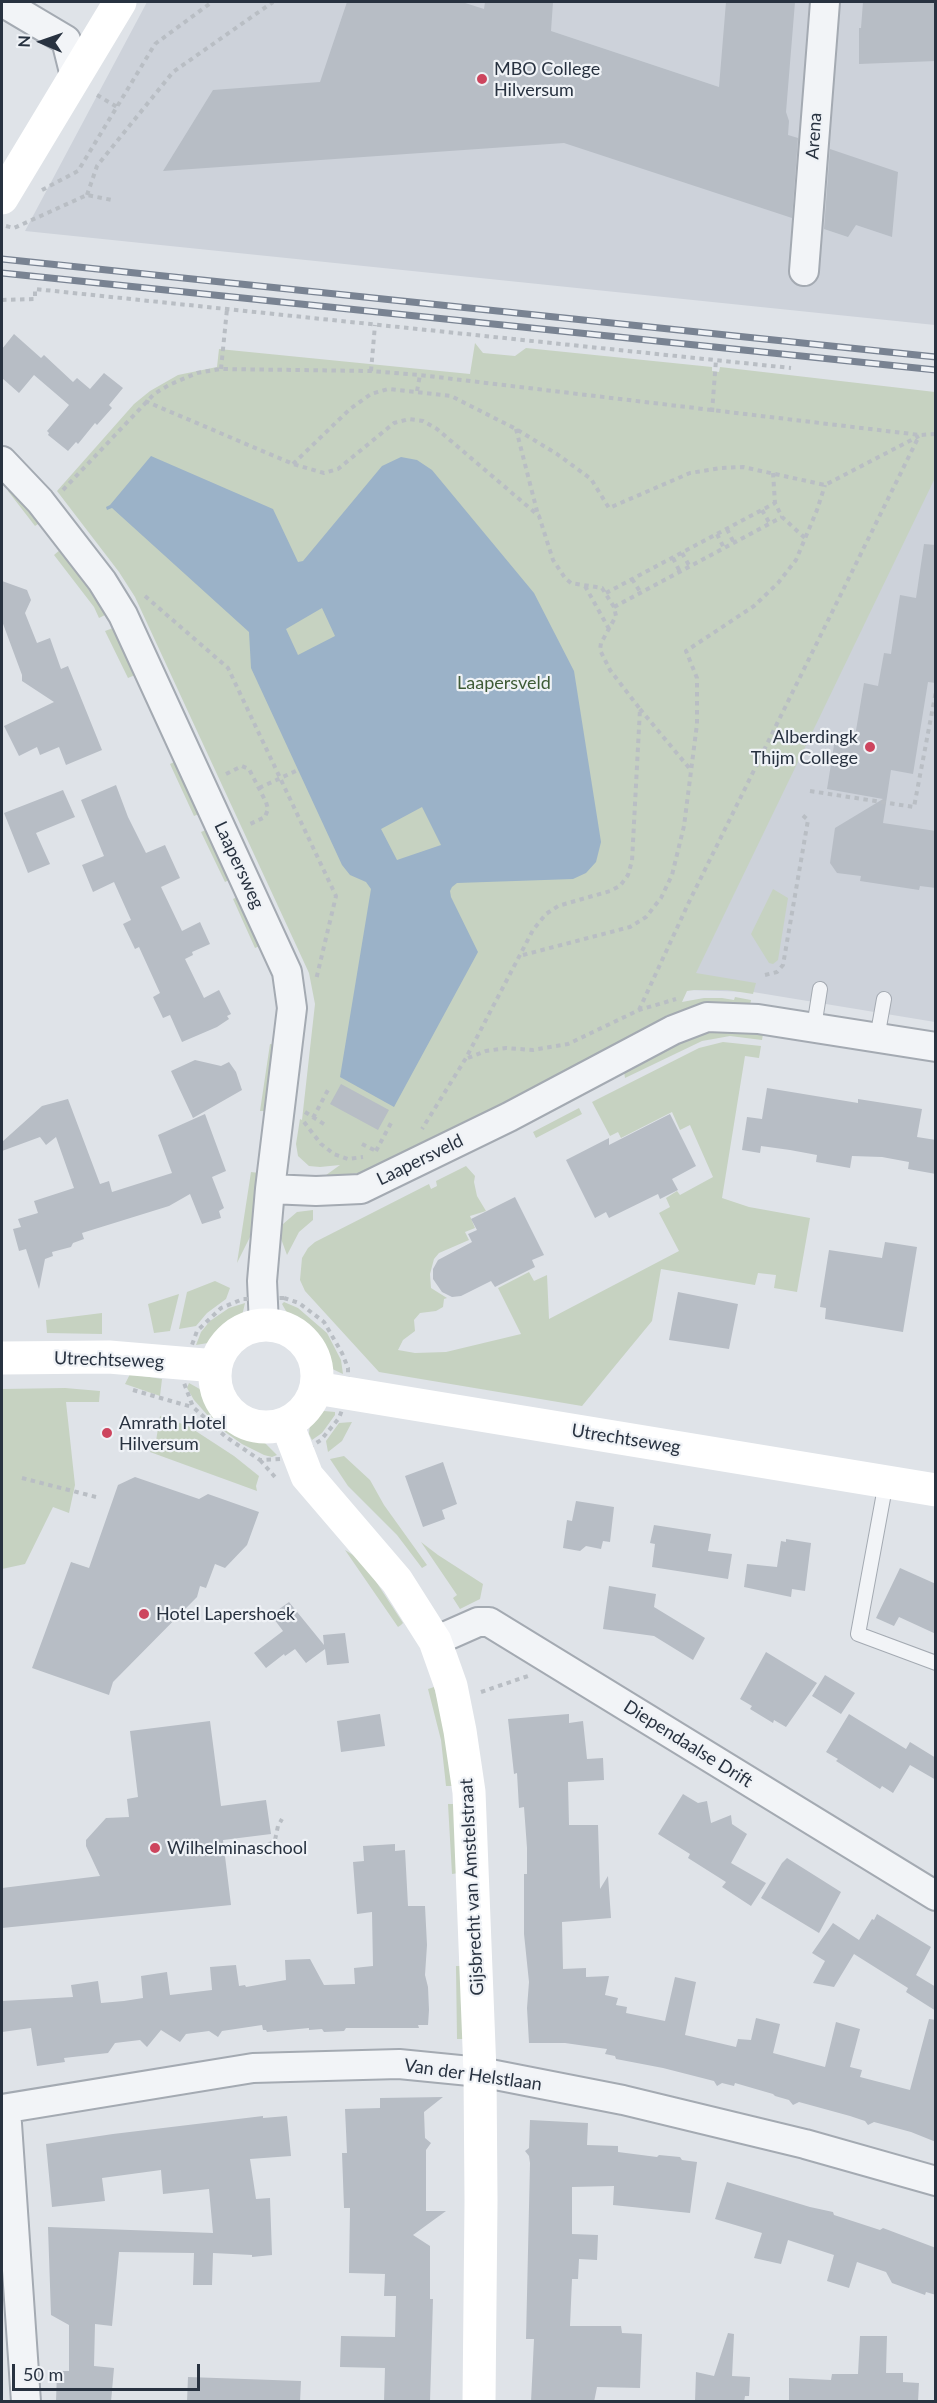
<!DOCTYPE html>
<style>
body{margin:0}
#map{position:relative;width:937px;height:2403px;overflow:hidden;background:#dfe3e8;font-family:Lato,sans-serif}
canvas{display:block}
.frame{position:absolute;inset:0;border:3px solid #283240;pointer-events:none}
.north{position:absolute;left:12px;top:12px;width:60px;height:60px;-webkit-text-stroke:4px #eff2f6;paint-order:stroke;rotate:272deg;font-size:16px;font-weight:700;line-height:24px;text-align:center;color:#283240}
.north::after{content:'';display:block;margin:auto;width:21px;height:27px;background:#283240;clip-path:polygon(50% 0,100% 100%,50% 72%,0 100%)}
.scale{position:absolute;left:12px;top:2364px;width:188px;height:27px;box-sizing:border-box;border:3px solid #283240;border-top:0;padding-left:8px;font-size:18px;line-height:21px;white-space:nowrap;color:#283240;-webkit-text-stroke:4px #eff2f6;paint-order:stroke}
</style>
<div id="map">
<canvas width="937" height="2403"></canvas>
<div class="frame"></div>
<div class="north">N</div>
<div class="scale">50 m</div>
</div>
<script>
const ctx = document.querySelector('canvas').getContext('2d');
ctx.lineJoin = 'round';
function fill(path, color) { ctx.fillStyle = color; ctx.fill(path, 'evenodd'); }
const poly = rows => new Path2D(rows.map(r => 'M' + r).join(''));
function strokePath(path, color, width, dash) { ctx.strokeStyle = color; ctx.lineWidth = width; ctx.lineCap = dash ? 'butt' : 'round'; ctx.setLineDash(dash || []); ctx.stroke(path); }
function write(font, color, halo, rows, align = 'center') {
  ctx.font = font + ' Lato,sans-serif'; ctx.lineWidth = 4.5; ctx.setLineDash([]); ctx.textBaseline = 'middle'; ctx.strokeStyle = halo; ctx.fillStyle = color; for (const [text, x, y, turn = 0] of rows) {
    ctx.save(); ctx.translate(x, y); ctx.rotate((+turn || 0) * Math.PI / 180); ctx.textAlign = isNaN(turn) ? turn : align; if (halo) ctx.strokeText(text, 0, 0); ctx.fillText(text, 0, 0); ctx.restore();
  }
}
const built = poly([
 [147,2,935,2,935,325,25,231],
 [935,475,935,1022,753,992,687,990]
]);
const green = poly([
 [475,343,483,353,515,356,526,348,712,367,712,371,719,372,720,367,935,392,935,478,696,973,756,983,753,994,727,990,694,990,687,991,682,1002,704,998,722,998,734,1000,735,997,751,1000,750,1006,565,1072,366,1172,322,1178,340,1165,320,1167,309,1166,298,1156,296,1144,300,1119,302,1120,315,1004,309,973,135,597,119,572,57,491,134,404,150,391,178,375,217,367,219,349,470,374],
 [13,488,41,522,35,526,8,491],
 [61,549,101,604,107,614,99,618,94,607,54,555],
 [113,628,135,675,128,678,105,631],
 [176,761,201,813,194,816,170,764],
 [208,829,231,879,225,882,201,832],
 [773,889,788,898,778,960,773,964,769,963,751,934],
 [239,896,262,945,255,948,233,899],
 [723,1028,763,1034,762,1040,730,1036,702,1041,625,1078,624,1072,695,1035],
 [723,1042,761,1046,759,1058,745,1056,722,1198,749,1207,810,1218,797,1292,774,1288,776,1275,758,1273,755,1285,661,1269,652,1321,582,1406,379,1372,305,1291,300,1280,302,1258,308,1248,315,1242,429,1184,431,1189,437,1186,436,1181,466,1166,475,1176,474,1182,477,1196,486,1211,470,1216,475,1228,465,1232,469,1240,439,1253,434,1259,430,1274,431,1288,447,1298,444,1299,443,1307,436,1311,420,1313,414,1320,415,1331,403,1340,398,1350,415,1353,446,1352,521,1334,498,1288,529,1272,534,1281,547,1275,549,1319,679,1251,659,1213,670,1207,666,1198,677,1191,680,1195,713,1177,690,1125,680,1130,672,1112,621,1138,618,1132,610,1136,592,1102,699,1048],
 [270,1044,277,1045,268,1111,260,1111],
 [579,1108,582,1114,536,1138,533,1132],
 [251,1172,259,1173,250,1237,237,1263],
 [313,1210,313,1220,299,1232,287,1255,280,1236,283,1224,297,1212],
 [215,1281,230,1288,226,1299,207,1313,196,1326,179,1329,187,1292],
 [179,1294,170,1331,154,1333,148,1304],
 [284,1302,298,1308,327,1333,341,1360,343,1374,328,1367,309,1337,290,1318,282,1304],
 [245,1303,242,1316,238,1324,214,1342,196,1345,201,1332,210,1321,229,1308],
 [102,1313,102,1334,47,1333,46,1320],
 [130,1374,162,1379,160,1396,125,1384],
 [189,1383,205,1392,217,1413,231,1427,264,1442,277,1455,272,1457,264,1455,242,1444,218,1427,194,1400,187,1388],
 [65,1388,100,1391,99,1402,66,1402,75,1485,69,1513,53,1507,25,1564,2,1569,2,1389],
 [324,1411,335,1412,335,1415,322,1433,312,1440,309,1434,310,1423,318,1414],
 [160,1416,188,1426,234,1456,259,1476,256,1486,257,1491,150,1452,156,1441],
 [352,1422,342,1441,328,1452,326,1441,339,1423],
 [344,1456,370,1480,384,1505,427,1565,422,1568,397,1535,348,1486,330,1459],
 [421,1542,438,1555,483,1584,480,1599,460,1609,453,1598,457,1595],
 [345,1550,358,1558,373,1577,403,1623,401,1625,398,1627],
 [434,1687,441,1712,453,1786,446,1786,441,1740,428,1689],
 [448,1804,454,1804,459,1873,452,1874],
 [456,1966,460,1966,464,2039,457,2039]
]);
const water = poly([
 [151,456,273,509,298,562,303,561,382,466,401,457,417,460,432,470,534,593,574,671,601,842,596,862,586,873,573,879,457,883,452,887,450,891,451,897,478,952,394,1107,340,1077,371,889,366,882,350,875,342,865,251,668,249,632,112,508,107,510,106,507,110,505],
 [322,608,335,636,298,655,286,629],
 [422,807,441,845,397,860,381,829]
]);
const building = poly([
 [347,2,462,2,484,9,485,2,553,2,551,31,719,87,726,2,795,2,786,112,789,121,788,135,798,138,792,218,564,143,163,171,213,90,320,82],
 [863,2,936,2,936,61,859,64,859,28,861,28],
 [830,149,898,172,892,237,856,225,848,237,824,229],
 [14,334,41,358,44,355,73,382,77,378,90,389,104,373,123,388,109,405,112,408,97,425,95,423,78,444,76,442,68,451,48,435,49,433,47,431,69,405,34,375,19,393,2,378,2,349],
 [924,544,936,545,936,683,928,682,913,774,891,770,883,823,936,831,936,888,920,886,919,890,860,881,861,876,837,873,830,863,835,828,883,799,827,789,835,739,854,742,864,683,878,686,884,653,891,654,900,595,916,598],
 [2,581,27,590,31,600,25,613,37,643,50,638,61,669,68,666,102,750,66,765,59,747,40,755,37,747,19,756,4,726,54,702,22,681,22,675,2,621],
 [116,785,128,817,146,853,165,845,180,878,161,887,182,931,200,922,210,944,192,952,193,955,185,959,204,998,219,990,231,1014,227,1016,229,1019,217,1027,182,1042,170,1015,163,1018,153,997,160,993,139,947,135,949,123,924,131,920,114,882,93,892,82,865,104,856,81,800],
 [63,790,75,817,36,833,50,864,28,873,4,813],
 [195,1060,221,1066,229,1062,236,1072,242,1090,193,1118,171,1071],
 [341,1084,389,1110,378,1130,330,1104],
 [767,1088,858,1103,858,1099,922,1109,917,1137,936,1140,936,1174,908,1169,909,1162,882,1157,852,1156,850,1168,816,1162,817,1155,790,1150,761,1146,760,1153,742,1150,747,1117,762,1119],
 [68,1099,100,1184,109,1181,112,1192,172,1173,158,1135,205,1114,226,1171,212,1177,224,1208,219,1211,221,1218,202,1224,190,1194,169,1206,82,1233,84,1239,73,1243,71,1247,52,1252,53,1256,45,1259,39,1289,26,1249,19,1251,13,1229,21,1227,18,1219,38,1213,34,1201,74,1188,56,1137,46,1145,40,1137,2,1151,2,1142,42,1106],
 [670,1114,696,1166,672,1179,678,1190,660,1199,658,1194,609,1218,606,1212,595,1218,566,1160,609,1138,609,1145],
 [515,1197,544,1255,532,1260,535,1267,495,1287,491,1281,461,1296,452,1297,442,1292,433,1279,433,1269,438,1260,472,1242,468,1234,477,1230,471,1219],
 [885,1242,917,1247,903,1332,825,1319,826,1308,820,1307,829,1250,882,1258],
 [678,1292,738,1304,729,1349,669,1340],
 [443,1462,457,1504,442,1510,445,1519,423,1527,405,1476],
 [135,1477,199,1499,208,1494,259,1512,247,1545,225,1568,215,1564,206,1588,200,1586,197,1597,113,1682,109,1695,32,1668,71,1562,89,1568,118,1485],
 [576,1501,614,1507,610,1542,603,1541,601,1549,586,1546,580,1551,563,1548,567,1520,572,1521],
 [654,1525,711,1534,708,1551,732,1554,728,1579,652,1567,655,1544,650,1543],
 [786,1539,811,1543,805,1591,792,1589,791,1597,744,1587,747,1564,777,1567,781,1541,786,1542],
 [900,1568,936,1584,936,1634,899,1617,894,1626,876,1618],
 [609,1586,656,1594,654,1607,705,1638,693,1660,654,1636,603,1629],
 [289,1602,324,1645,323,1635,345,1633,349,1663,327,1665,325,1649,306,1663,295,1649,285,1656,284,1654,266,1668,254,1653,283,1631,271,1615],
 [766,1652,817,1683,786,1727,774,1720,773,1723,750,1709,752,1706,740,1699],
 [825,1675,855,1693,841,1714,812,1696],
 [380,1714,385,1746,341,1752,337,1721],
 [569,1714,569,1723,583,1721,587,1759,603,1758,604,1780,568,1782,569,1825,598,1825,600,1889,608,1876,611,1918,562,1922,563,1969,586,1968,586,1977,609,1976,605,1995,618,1998,616,2005,627,2007,626,2013,665,2021,675,1977,696,1982,685,2035,736,2047,738,2039,751,2040,756,2018,780,2024,773,2053,825,2067,836,2022,860,2029,850,2067,862,2070,860,2077,910,2090,929,2019,936,2020,936,2142,911,2132,874,2122,868,2125,865,2121,850,2116,799,2102,793,2105,789,2100,775,2096,773,2094,735,2083,734,2086,722,2083,717,2086,714,2081,663,2068,616,2059,615,2056,605,2054,607,2049,565,2043,529,2043,527,2008,529,1982,524,1934,524,1874,527,1874,527,1848,524,1807,519,1808,517,1773,514,1774,508,1719],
 [849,1714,906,1749,910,1742,936,1758,936,1780,910,1765,893,1793,882,1786,880,1789,836,1761,838,1759,826,1752],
 [210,1721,221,1806,266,1800,271,1834,223,1840,231,1905,2,1928,2,1888,100,1876,86,1846,86,1840,106,1818,129,1817,127,1799,138,1797,130,1731],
 [683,1794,698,1803,707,1801,711,1823,731,1815,732,1824,747,1834,731,1863,766,1883,751,1906,722,1887,726,1882,688,1858,690,1854,658,1834],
 [395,1844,395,1851,405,1850,408,1906,425,1906,427,1945,425,1975,428,1987,429,2010,428,2025,418,2025,419,2028,346,2028,344,2031,324,2032,322,2029,309,2030,309,2028,267,2032,266,2030,263,2030,262,2025,222,2031,218,2037,209,2031,186,2034,180,2042,161,2030,147,2047,140,2040,115,2043,108,2053,64,2058,65,2062,37,2066,31,2028,2,2032,2,2001,73,1997,71,1985,98,1981,101,2003,124,2001,143,1998,141,1976,167,1972,170,1995,212,1990,210,1967,236,1965,239,1986,245,1985,246,1987,286,1980,285,1960,310,1959,324,1985,355,1984,354,1968,373,1966,372,1912,357,1914,353,1862,364,1861,363,1846],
 [787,1858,841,1892,819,1933,761,1898,782,1863],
 [877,1914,931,1947,916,1975,936,1987,936,2011,906,1992,908,1988,854,1954,834,1987,813,1983,825,1961,812,1953,833,1923,859,1940,872,1919,874,1920],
 [443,2097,424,2112,425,2138,431,2143,426,2150,426,2211,446,2211,413,2235,430,2246,430,2299,433,2299,430,2402,384,2402,385,2368,340,2367,341,2336,395,2337,396,2296,384,2296,385,2274,349,2273,350,2208,344,2208,342,2153,347,2153,345,2109,380,2108,380,2098],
 [263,2116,263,2118,287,2116,291,2156,250,2159,256,2199,270,2198,272,2255,252,2257,252,2255,213,2253,212,2285,193,2285,194,2253,119,2252,112,2326,95,2324,94,2366,114,2368,111,2402,56,2402,57,2371,69,2371,69,2325,51,2315,48,2227,213,2233,209,2189,163,2194,161,2170,102,2178,105,2201,52,2207,46,2144,113,2134],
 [530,2120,588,2123,587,2145,618,2146,618,2152,657,2157,659,2155,680,2157,682,2160,697,2162,690,2213,613,2205,614,2186,572,2187,572,2234,598,2235,597,2260,579,2259,578,2279,572,2279,570,2326,621,2326,622,2333,642,2334,640,2388,597,2387,594,2402,531,2402,534,2339,526,2339,530,2163,529,2156,525,2151,529,2148],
 [727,2182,810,2207,833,2212,834,2215,880,2230,883,2228,936,2248,936,2295,926,2292,925,2295,892,2283,886,2272,857,2262,849,2288,827,2281,834,2255,788,2240,781,2264,754,2258,762,2233,715,2219],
 [728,2333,734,2334,732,2376,750,2377,749,2396,745,2396,744,2402,695,2402,696,2372,714,2376],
 [860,2336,887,2336,886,2373,903,2373,903,2382,919,2383,918,2402,789,2402,789,2378,831,2380,832,2374,858,2374],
 [188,2377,301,2381,300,2402,187,2402]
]);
const path = poly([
 [97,95,117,107],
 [42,190,78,171,155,44,212,2],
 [87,195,97,166,173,72,273,2],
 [6,226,14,228,87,195,112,200],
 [2,300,35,299,35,289,791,368],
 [221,369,227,309],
 [371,371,375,325],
 [417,391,420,375],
 [145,401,293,464,324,473,338,469,394,423,409,419,423,421,437,429,539,516,553,560,565,578,571,583,602,588,614,607,616,616,601,643,600,650,610,670,640,709,632,861,628,875,620,886,610,891,558,906,546,914,533,930,466,1058,422,1129],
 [712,412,716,360],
 [516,429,538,515],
 [293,464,350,409,371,394,388,389,451,396,516,429,557,454,591,479,609,508,690,473,721,468,743,467,825,485,919,436],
 [773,473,775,503,782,517,805,538],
 [63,490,154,394,169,385,197,373,221,369,371,371,420,375,920,435,936,434],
 [762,510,770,524],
 [727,529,734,543],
 [717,534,724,548],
 [682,553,690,567],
 [673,558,680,572],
 [632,579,641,593],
 [585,586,609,629],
 [606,593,775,503],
 [145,596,228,668,336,896,316,980],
 [614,607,782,517],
 [640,709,690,769],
 [226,774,242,766,249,769,266,802,268,809,265,817,248,825],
 [259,788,298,770],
 [810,791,914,807,936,691],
 [523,955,630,927,646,917,661,898,672,875,684,826,697,724,697,678,686,651,754,606,778,583,796,560,817,510,825,485],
 [765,975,777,972,783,965,808,820,800,813],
 [639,1010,689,902,919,436],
 [468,1058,486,1051,506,1048,533,1050,568,1044,639,1010,676,999],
 [305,1112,327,1126],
 [313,1118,329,1088],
 [304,1122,321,1144,334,1154,348,1159,363,1157],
 [362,1144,378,1152],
 [376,1151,391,1123],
 [284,1298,299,1303,324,1322,342,1353,348,1368,348,1394,339,1418,321,1440,299,1454,280,1459,260,1460,226,1437,193,1407,184,1383,185,1364,197,1331,221,1308,243,1299,284,1298],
 [133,1390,192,1407],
 [260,1460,275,1477],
 [22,1478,96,1497],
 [481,1692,528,1676],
 [197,1856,270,1844,275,1840,278,1826,282,1819]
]);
const lane = poly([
 [814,1027,820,989],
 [877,1038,884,999],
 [886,1482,858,1634,936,1663]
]);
const street = poly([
 [2,2,66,40,75,76],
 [804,271,825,2],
 [2,461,40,501,102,581,123,615,287,972,292,1008,270,1189,262,1281,264,1325],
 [270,1189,316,1191,361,1189,509,1117,673,1030,707,1017,758,1019,936,1047],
 [435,1641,478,1622,489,1622,936,1896],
 [2,2109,253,2068,399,2064,480,2072,623,2100,805,2144,936,2181],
 [6,2109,26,2402]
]);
const secondary = poly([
 [2,198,120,2],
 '215 1376a51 51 0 1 1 102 0a51 51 0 1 1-102 0Z',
 [2,1358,109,1357,216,1366],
 [316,1388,936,1490],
 [287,1424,307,1476,397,1581,435,1641,451,1686,460,1731,469,1792,480,2072,481,2201,479,2402]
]);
const rail = poly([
 [2,259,936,357],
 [2,273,936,370]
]);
const markers = [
 [482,79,6,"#cd455e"],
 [870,747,6,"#cd455e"],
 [107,1433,6,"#cd455e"],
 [144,1614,6,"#cd455e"],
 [155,1848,6,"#cd455e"]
];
const poiNames = [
 ["MBO College",494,69],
 ["Hilversum",494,90],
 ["Alberdingk",858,737,"right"],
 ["Thijm College",858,758,"right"],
 ["Amrath Hotel",119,1423],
 ["Hilversum",119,1444],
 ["Hotel Lapershoek",156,1614],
 ["Wilhelminaschool",167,1848]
];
const streetNames = [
 ["Arena",814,136,-86],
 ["Laapersweg",239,865,65],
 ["Laapersveld",420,1160,-26],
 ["Utrechtseweg",109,1360,2],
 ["Utrechtseweg",626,1439,9],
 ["Diependaalse Drift",688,1744,32],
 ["Gijsbrecht van Amstelstraat",472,1887,-93],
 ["Van der Helstlaan",473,2075,8]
];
const parkNames = [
 ["Laapersveld",504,683]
];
fill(built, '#cdd2da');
fill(green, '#c6d2c1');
fill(water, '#9bb2c8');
fill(building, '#b7bdc5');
strokePath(lane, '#a4aab2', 16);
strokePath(street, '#a4aab2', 32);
strokePath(path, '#b9bec4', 4, [4.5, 4.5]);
strokePath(lane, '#f2f4f7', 14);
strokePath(street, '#f2f4f7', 28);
strokePath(secondary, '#fff', 33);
strokePath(rail, '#798392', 7);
strokePath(rail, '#eff2f6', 4.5, [14]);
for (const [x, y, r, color] of markers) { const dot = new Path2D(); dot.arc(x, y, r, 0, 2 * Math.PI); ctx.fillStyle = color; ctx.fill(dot); strokePath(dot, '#eff2f6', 2); }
write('18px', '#283240', '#eff2f6', poiNames, 'left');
write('18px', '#283240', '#eff2f6', streetNames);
write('18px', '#3e5b36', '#eff2f6', parkNames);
</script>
